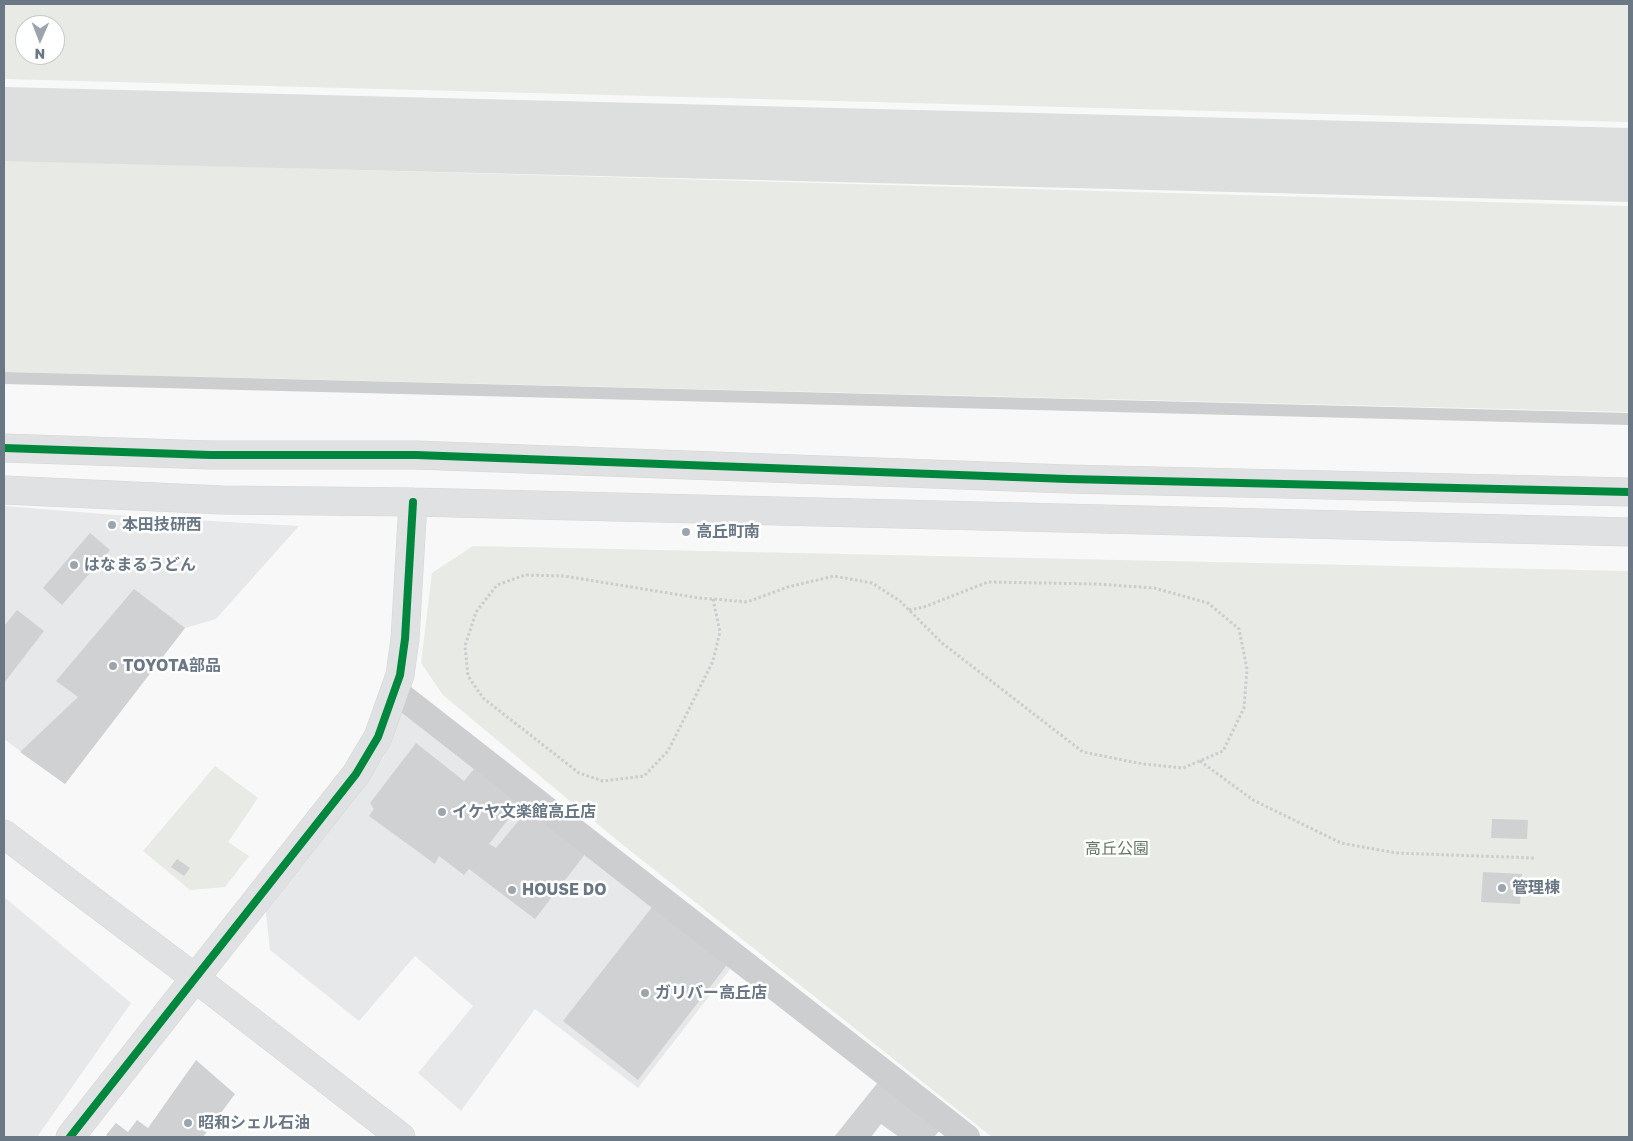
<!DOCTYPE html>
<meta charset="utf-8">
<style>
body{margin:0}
#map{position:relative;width:1633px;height:1141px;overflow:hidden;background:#f8f8f8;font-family:"Golos Text",sans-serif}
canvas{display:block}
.frame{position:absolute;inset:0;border:5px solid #6a7886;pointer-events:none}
.north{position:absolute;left:15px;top:15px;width:50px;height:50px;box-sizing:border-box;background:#fff;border:1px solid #c3c9cf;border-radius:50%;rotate:181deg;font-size:14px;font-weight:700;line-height:20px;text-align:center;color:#6a7886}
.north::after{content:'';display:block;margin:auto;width:18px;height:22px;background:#9ca5ae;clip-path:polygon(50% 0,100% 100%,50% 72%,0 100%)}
</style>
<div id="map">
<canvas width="1633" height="1141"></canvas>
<div class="frame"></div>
<div class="north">N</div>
</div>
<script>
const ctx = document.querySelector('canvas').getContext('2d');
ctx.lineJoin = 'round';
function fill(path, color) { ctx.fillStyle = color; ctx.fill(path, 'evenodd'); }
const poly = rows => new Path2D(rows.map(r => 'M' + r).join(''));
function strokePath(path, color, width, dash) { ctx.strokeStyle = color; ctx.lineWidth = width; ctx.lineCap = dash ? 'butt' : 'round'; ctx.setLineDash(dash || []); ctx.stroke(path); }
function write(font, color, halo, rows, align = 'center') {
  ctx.font = font + ' "Golos Text","Noto Sans JP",sans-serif'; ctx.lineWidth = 5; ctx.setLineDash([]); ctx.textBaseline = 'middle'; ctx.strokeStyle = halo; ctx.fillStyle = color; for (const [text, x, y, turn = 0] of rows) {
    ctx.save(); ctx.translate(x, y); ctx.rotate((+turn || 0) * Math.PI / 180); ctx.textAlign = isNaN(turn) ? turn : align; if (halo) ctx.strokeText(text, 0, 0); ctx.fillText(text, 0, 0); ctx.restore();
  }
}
const built = poly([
 [4,506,141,517,299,526,216,619,185,628,65,784,4,739],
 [400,696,734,964,638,1088,535,1009,461,1111,418,1073,473,1006,415,956,359,1021,270,950,265,904,384,757],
 [4,897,131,1003,37,1137,4,1137]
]);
const green = poly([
 [4,4,1629,4,1629,122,4,79],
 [25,25,55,25,55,55,25,55],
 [4,160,1629,206,1629,412,4,372],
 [473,546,1629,571,1629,1137,992,1137,618,841,443,695,421,663,432,573],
 [215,766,258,798,228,842,249,856,225,887,190,890,143,851]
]);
const taxiway = poly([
 [4,124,1629,165]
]);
const building = poly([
 [90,533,110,550,62,605,43,588],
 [134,589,185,628,65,784,20,752,78,697,56,681],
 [17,610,44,631,4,683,4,626],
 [416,743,464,781,474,769,520,804,489,844,496,848,529,808,586,853,535,919,469,869,464,875,439,856,435,864,369,816,374,809,370,803],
 [1492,819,1528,820,1527,839,1491,838],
 [177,859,190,868,184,876,171,867],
 [1483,872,1522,874,1520,904,1481,902],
 [653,906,727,965,638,1080,563,1021],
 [196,1060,235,1094,203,1137,109,1137,106,1135,116,1123,128,1132,137,1120,148,1128],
 [879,1081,941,1129,934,1137,899,1137,881,1124,871,1137,834,1137]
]);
const path = poly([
 [713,599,720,632,713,661,668,751,644,776,603,781,579,773,483,698,468,676,465,646,476,612,497,585,525,575,564,576,699,598,713,599,747,602,788,587,834,576,872,583,900,601,942,643,1083,752,1143,764,1183,768,1223,751,1244,708,1247,669,1239,629,1208,603,1154,588,1097,584,988,582,924,607,909,610],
 [1200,761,1253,800,1341,843,1396,853,1534,858]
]);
const lane = poly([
 [4,378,1629,419]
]);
const street = poly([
 [395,691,967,1137]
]);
const secondary = poly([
 [4,448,210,455,416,455,1068,479,1629,492],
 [4,490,222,500,413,502,1629,532],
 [4,834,195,978,401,1137],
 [70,1137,356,774,378,737,400,675,405,639,413,502]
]);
const cycleway = poly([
 [4,448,210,455,416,455,1068,479,1629,492],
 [70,1137,356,774,378,737,400,675,405,639,413,502]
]);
const markers = [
 [112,525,5,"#9ca5ae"],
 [686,532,5,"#9ca5ae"],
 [74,565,5,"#9ca5ae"],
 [113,666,5,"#9ca5ae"],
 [442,812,5,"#9ca5ae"],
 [1502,888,5,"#9ca5ae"],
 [512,890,5,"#9ca5ae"],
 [645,993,5,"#9ca5ae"],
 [188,1123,5,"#9ca5ae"]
];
const poiNames = [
 ["本田技研西",122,525],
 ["高丘町南",696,532],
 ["はなまるうどん",84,565],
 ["TOYOTA部品",123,666],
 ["イケヤ文楽館高丘店",452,812],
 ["管理棟",1512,888],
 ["HOUSE DO",522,890],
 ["ガリバー高丘店",655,993],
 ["昭和シェル石油",198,1123]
];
const parkNames = [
 ["高丘公園",1117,849]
];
fill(built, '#e7e8e9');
fill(green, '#e7eae5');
strokePath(taxiway, '#dddede', 74);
fill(building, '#cfd1d2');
strokePath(secondary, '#d5d6d7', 29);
strokePath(path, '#cbcccd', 3, [2.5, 2.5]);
strokePath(lane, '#cdcecf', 12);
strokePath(street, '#cdcecf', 26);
strokePath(secondary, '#e0e1e2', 28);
strokePath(cycleway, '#00873e', 8);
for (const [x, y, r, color] of markers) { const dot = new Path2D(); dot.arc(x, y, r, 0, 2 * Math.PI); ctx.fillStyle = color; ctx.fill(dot); strokePath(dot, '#fff', 2); }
write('bold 16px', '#6a7886', '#fff', poiNames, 'left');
write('16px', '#667865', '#fff', parkNames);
</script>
